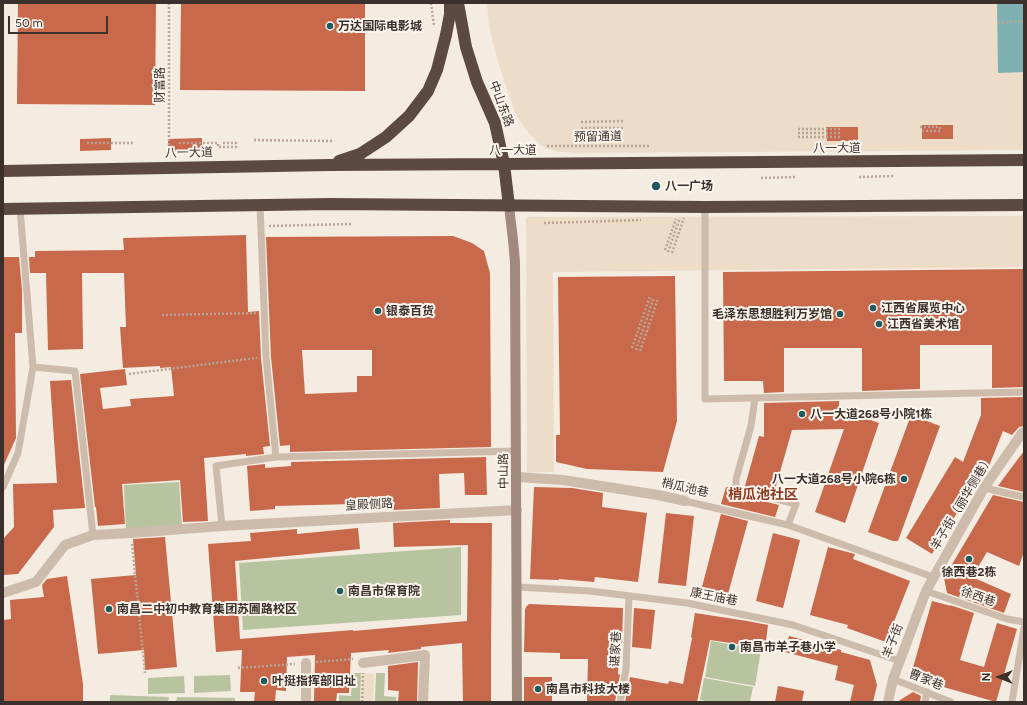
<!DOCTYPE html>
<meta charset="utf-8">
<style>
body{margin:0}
#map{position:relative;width:1027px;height:705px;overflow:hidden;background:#f4ebe1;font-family:Figtree,sans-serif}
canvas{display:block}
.frame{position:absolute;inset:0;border:4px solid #3b302b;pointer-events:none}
.north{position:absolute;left:979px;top:657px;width:40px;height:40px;-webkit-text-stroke:3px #fbf5ee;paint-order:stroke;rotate:270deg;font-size:11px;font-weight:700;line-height:16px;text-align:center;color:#3b302b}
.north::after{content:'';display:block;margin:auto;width:14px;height:18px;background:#3b302b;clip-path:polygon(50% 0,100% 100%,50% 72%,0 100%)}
.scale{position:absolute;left:8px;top:16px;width:100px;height:18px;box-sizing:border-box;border:2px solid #3b302b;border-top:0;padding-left:5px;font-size:12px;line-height:14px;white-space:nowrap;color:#3b302b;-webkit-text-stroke:3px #fbf5ee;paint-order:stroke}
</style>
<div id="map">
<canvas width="1027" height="705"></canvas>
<div class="frame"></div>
<div class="north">N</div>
<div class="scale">50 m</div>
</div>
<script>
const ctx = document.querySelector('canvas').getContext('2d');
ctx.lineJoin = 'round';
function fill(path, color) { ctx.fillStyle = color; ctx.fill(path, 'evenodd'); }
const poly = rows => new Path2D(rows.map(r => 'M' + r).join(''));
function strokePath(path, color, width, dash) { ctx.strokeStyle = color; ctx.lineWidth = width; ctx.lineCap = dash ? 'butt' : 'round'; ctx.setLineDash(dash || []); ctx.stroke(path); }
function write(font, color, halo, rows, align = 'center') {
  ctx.font = font + ' Figtree,"Noto Sans SC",sans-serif'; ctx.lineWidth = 4; ctx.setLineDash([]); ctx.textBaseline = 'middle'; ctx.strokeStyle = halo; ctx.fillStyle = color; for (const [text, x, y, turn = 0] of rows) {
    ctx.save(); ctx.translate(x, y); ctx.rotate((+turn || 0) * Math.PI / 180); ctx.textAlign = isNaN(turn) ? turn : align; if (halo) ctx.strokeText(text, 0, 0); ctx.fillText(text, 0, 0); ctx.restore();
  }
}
const green = poly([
 [179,482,182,528,126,532,124,485],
 [461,547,461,615,243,630,239,563],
 [711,641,761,650,755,686,705,677],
 [352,673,361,673,360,702,339,702,339,695,351,696],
 [376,673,385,673,384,696,396,697,396,702,375,702],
 [230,675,231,691,194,693,194,676],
 [184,676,185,693,148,694,148,678],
 [704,678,753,687,750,702,712,702,700,700],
 [110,695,169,697,168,702,110,702],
 [177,697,235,698,235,702,176,702]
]);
const plaza = poly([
 [487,3,1024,3,1024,150,573,153,554,151,542,146,529,134,516,115,503,77,496,55,489,26],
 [1024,216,1024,267,553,272,554,472,527,472,526,217],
 [362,673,374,674,373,702,362,702]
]);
const water = poly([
 [997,3,1024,3,1024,72,998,73]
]);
const building = poly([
 [18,3,156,3,155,105,17,104],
 [181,3,365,3,365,91,180,90],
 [922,125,953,125,953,139,922,139],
 [826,127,858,127,858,141,827,141],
 [111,138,111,150,80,151,80,139],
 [202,138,202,150,168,151,168,139],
 [246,235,248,312,259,311,261,358,270,446,263,447,264,454,246,456,246,454,204,458,208,521,183,522,180,480,122,484,125,524,98,526,96,507,95,507,80,374,125,369,127,385,100,388,103,409,131,406,130,399,174,396,171,367,160,368,160,366,123,368,120,327,126,327,124,273,82,273,83,349,48,350,46,273,30,273,29,257,35,257,35,251,124,250,123,238],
 [453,236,472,243,484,251,490,273,491,447,290,452,290,445,280,446,271,357,266,237],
 [302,350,372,350,372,376,357,376,357,392,305,394],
 [3,257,19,257,22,290,22,333,15,333,16,438,3,467],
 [1024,269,1024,387,992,388,992,345,920,345,920,389,862,391,862,348,784,348,784,392,764,393,763,381,724,381,723,272],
 [675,276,677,421,663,472,587,469,556,462,556,435,560,435,558,277],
 [71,380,85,508,53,510,54,527,18,574,3,575,3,539,14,527,13,484,57,483,50,381],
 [1024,397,1024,426,1019,427,1012,435,1003,431,987,471,983,470,932,554,906,538,955,457,963,462,981,415,981,398],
 [839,401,839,409,879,423,845,523,815,512,844,429,792,430,774,493,745,486,759,436,764,437,764,403],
 [911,415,940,426,898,541,893,541,868,532],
 [1024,451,1024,492,998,486,1003,479],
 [486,457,487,495,465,495,464,473,439,474,440,508,393,510,393,503,275,506,275,509,250,511,247,466,265,464,265,468,291,466,291,462],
 [534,487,572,488,603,493,602,507,647,513,638,582,595,577,594,582,559,579,559,580,530,579],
 [726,487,731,488,732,491,735,494,779,505,775,517,721,504],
 [993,495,1024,502,1024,552,1019,566,987,552,972,577,1011,594,1004,613,947,593,944,578],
 [666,513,694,516,686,586,658,583],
 [721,514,748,521,728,594,702,587],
 [450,520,450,523,492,523,491,648,491,702,463,702,462,643,421,647,421,649,388,653,389,650,351,653,349,693,337,693,336,702,314,702,315,655,287,657,286,691,276,690,275,702,254,702,255,692,240,692,242,650,216,652,208,544,251,541,250,533,297,529,297,534,358,528,360,549,235,561,240,639,353,630,353,631,467,621,468,545,394,547,393,523],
 [773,533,800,540,783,608,756,601],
 [165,537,177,667,145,670,144,650,98,654,91,579,136,575,133,539],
 [828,547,855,554,853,559,910,581,886,642,847,628,848,625,810,615],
 [67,576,83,684,83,702,3,702,3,620,11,619,10,600,44,597,42,585,47,579],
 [932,601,951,606,950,605,974,613,960,660,984,667,997,623,1017,629,996,702,926,682,912,671],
 [529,604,623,608,622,646,619,645,618,674,620,675,615,702,587,702,588,659,560,659,560,653,524,652,525,610,526,607],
 [634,608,655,610,651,649,632,647],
 [695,613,747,621,768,625,765,648,710,640,697,702,625,702,630,677,668,684,669,681,683,684,692,638,691,637],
 [789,636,841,650,841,652,870,660,877,685,873,702,850,702,854,685,835,680,838,666,785,652],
 [418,662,417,702,398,702,399,691,388,690,388,666],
 [524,677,552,677,552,702,524,702],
 [778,686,804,691,802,702,775,702],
 [913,692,921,696,920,702,897,702]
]);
const path = poly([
 [169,3,169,156],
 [431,3,434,26],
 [998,23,1024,21],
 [581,122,624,121],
 [920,127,940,127,940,131,923,131],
 [581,128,624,128],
 [798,129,841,129],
 [798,133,841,133],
 [798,137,841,137],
 [254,140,333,141],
 [87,143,135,143],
 [179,143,218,143,218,147,236,147,236,143,221,143],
 [547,146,650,146],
 [859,177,894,176],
 [761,178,795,177],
 [689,189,692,180],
 [544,223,641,220],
 [269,226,351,224],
 [665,250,676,219],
 [668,252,680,218],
 [672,253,684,218],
 [162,315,256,313],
 [632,348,650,296],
 [636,350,654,297],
 [640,351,658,299],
 [129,374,257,358],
 [132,544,145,673],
 [316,662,353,659],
 [238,668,295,664],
 [362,702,363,673]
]);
const lane = poly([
 [260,205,266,357,276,457],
 [705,207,705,399,1024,392],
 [33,367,75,371,93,535],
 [755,398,751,426,736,479,736,489,796,504,788,525],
 [3,487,18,453,33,367,20,209],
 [984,488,1024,497],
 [685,501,788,525,933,577],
 [222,526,216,466,276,457,516,451],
 [517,587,590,591,687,603,793,625,900,661],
 [926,591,1007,619,1024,622],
 [893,679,951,702],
 [620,702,626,669,629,596],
 [925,702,927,692],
 [1012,702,1024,628]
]);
const street = poly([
 [517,477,563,480,658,495,685,501],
 [3,593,36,582,65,545,93,535,131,533,222,526,517,510],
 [306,663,306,702],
 [363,663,425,655,423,702],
 [888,702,893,679,926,591,984,488,1022,433,1024,432]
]);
const secondary = poly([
 [509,206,513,240,515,262,517,702]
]);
const highway = poly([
 [458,3,466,47,477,82,495,123,504,164,509,206],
 [339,161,360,154,386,137,409,116,428,91,437,70,446,35,450,14,450,3],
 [3,171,330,165,504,164,1024,160],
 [3,209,331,204,705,207,1024,205]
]);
const markers = [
 [330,26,4,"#1f5a5e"],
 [656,186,5,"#1f5a5e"],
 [873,308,4,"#1f5a5e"],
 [378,311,4,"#1f5a5e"],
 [840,314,4,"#1f5a5e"],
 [879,324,4,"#1f5a5e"],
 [802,414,4,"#1f5a5e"],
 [904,479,4,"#1f5a5e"],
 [969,559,4,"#1f5a5e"],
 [340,591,4,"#1f5a5e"],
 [109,609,4,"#1f5a5e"],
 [732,647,4,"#1f5a5e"],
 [264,681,4,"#1f5a5e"],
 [538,689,4,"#1f5a5e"]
];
const poiNames = [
 ["万达国际电影城",338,26],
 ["八一广场",665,186],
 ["江西省展览中心",881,308],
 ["银泰百货",386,311],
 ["毛泽东思想胜利万岁馆",832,314,"right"],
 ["江西省美术馆",887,324],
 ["八一大道268号小院1栋",810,414],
 ["八一大道268号小院6栋",896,479,"right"],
 ["徐西巷2栋",969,572,"center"],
 ["南昌市保育院",348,591],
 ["南昌二中初中教育集团苏圃路校区",117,609],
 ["南昌市羊子巷小学",740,647],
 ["叶挺指挥部旧址",272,681],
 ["南昌市科技大楼",546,689]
];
const streetNames = [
 ["财富路",160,85,-90],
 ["中山东路",501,104,69],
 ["预留通道",598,137,-1],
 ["八一大道",837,148],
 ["八一大道",513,150],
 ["八一大道",189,153,-1],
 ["中山路",504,471,-91],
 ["梢瓜池巷",685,488,13],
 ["羊子街（丽华侧巷）",962,503,-59],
 ["皇殿侧路",369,505,-3],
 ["康王庙巷",714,597,11],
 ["徐西巷",978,597,19],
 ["羊子街",893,641,-69],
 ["谌家巷",616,649,-87],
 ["曹家巷",926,680,22]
];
const quarterNames = [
 ["梢瓜池社区",763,495]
];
fill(green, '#b8c4a0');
fill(plaza, '#ecdcc8');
fill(water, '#7fb0b2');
fill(building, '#c8694b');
strokePath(path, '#b9a596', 2.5, [2, 2]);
strokePath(lane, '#cdbbac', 7);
strokePath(street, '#cdbbac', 10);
strokePath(secondary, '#a18a7d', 10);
strokePath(highway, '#5c4a42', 12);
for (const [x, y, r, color] of markers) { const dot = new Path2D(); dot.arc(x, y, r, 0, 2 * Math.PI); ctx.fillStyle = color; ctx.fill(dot); strokePath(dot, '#fbf5ee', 1.5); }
write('bold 12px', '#3b302b', '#fbf5ee', poiNames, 'left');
write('12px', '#3b302b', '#fbf5ee', streetNames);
write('bold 14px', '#8c3b22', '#fbf5ee', quarterNames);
</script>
